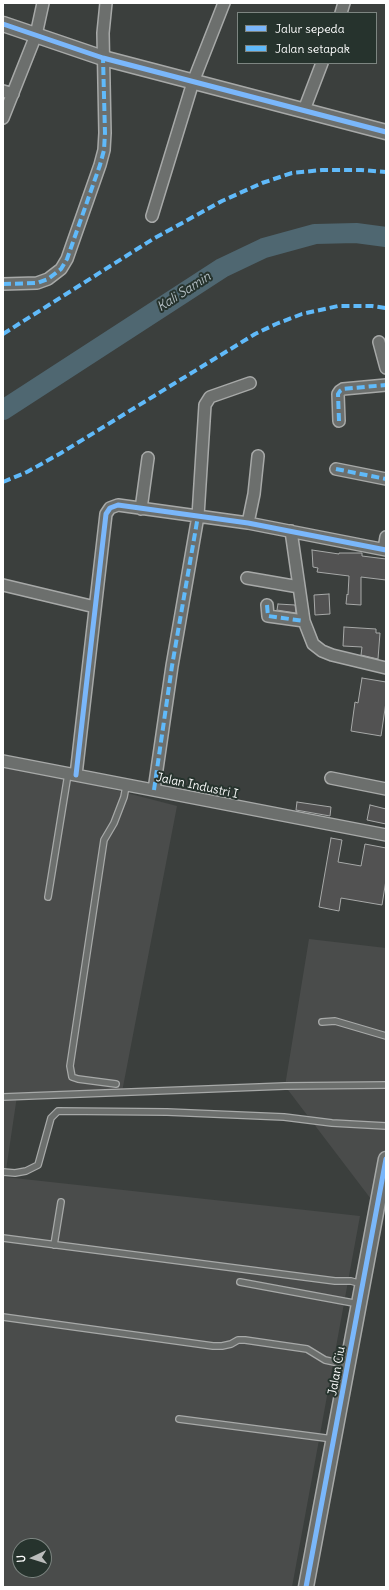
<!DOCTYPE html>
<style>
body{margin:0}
#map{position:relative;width:389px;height:1590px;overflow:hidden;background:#3b3f3d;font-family:Delius,sans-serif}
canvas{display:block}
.frame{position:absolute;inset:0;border:4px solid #fff;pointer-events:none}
.legend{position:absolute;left:237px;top:12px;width:140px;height:52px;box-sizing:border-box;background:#26332d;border:1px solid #7d8581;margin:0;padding:5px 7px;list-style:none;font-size:12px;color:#fff}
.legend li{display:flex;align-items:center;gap:8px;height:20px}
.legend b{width:20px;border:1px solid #7d8581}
.north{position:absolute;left:12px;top:1538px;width:40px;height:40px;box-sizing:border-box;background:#26332d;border:1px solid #7d8581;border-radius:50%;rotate:266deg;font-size:11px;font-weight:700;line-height:16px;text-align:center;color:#fff}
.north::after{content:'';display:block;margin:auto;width:14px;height:18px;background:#babcbb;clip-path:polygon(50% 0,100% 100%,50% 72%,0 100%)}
</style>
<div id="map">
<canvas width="389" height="1590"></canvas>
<div class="frame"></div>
<ul class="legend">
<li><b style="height:5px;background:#7ab7fb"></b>Jalur sepeda</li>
<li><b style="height:5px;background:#60bafa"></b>Jalan setapak</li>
</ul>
<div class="north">U</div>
</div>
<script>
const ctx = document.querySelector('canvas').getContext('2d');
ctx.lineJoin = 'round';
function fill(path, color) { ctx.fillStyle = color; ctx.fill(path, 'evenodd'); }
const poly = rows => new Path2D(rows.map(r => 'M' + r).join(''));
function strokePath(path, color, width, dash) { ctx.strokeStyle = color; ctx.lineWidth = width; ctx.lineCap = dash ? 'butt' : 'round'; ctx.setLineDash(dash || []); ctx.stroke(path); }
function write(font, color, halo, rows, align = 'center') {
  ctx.font = font + ' Delius,sans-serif'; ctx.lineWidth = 4; ctx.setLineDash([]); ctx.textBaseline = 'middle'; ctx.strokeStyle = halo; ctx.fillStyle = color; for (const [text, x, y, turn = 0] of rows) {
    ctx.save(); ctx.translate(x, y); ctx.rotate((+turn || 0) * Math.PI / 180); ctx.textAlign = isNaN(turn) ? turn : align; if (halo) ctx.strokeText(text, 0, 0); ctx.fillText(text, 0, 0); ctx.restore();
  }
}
const built = poly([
 [3,761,177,806,122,1092,17,1096,5,1177,360,1216,292,1587,3,1587],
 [20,1546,44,1546,44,1570,20,1570],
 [309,939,386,948,386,1208,377,1207,285,1086]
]);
const river = poly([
 [3,410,222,268,264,248,315,234,356,233,386,237]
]);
const building = poly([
 [312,550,339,554,339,553,362,553,362,556,386,559,386,580,361,577,361,605,346,604,347,594,348,595,349,576,317,572,318,568,313,567,312,550],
 [329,594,330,614,315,615,314,595,329,594],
 [278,604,295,605,296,613,277,610,278,604],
 [344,627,376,629,376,633,380,633,378,659,361,655,362,647,343,646,344,627],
 [362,678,386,682,386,702,381,736,351,731,355,702,358,703,362,678],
 [297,802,331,807,330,816,296,810,297,802],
 [370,805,386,809,386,824,367,820,370,805],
 [331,838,342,840,338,862,361,866,365,844,386,848,386,880,382,905,341,898,339,911,319,907,331,838]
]);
const service = poly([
 [48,897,68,774],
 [322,1022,335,1021,386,1036],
 [116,1084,78,1079,72,1077,70,1066,104,840,114,823,124,797,126,786],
 [3,1097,285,1086,386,1085],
 [3,1172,15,1173,26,1171,38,1165,51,1118,58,1111,167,1112,284,1117,332,1123,386,1126],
 [3,1238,335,1281,351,1281,362,1284],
 [54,1245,61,1202],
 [240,1282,359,1304],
 [3,1317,213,1346,222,1346,231,1344,238,1340,245,1340,307,1349,325,1360,348,1365],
 [179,1419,333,1439]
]);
const minor = poly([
 [341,13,344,3],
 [3,91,13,94],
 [304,110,322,63],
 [3,118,36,35,43,3],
 [152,216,193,82,224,3],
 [3,284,37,283,48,279,61,269,67,259,100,165,104,150,105,133,103,33,106,3],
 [379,342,386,368],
 [339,421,338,394,340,391,343,389,386,385],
 [336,469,386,479],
 [141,509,148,458],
 [248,523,254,494,258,456],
 [291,531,304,621,313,644,322,651,332,655,386,668],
 [384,549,386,537],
 [247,578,299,587],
 [3,585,95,607],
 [267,605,268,616,304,621],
 [3,761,386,835],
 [76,775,106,514,110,508,118,505,248,523,386,550],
 [331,778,386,789],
 [154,790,172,666,198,516,205,405,210,397,250,383]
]);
const tertiary = poly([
 [3,24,103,58,386,132],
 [306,1587,386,1159]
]);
const quiet = poly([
 [3,284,37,283,48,279,61,269,67,259,100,165,104,150,105,133,103,58],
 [3,334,153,239,222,201,262,183,292,173,322,170,361,170,386,172],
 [339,421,338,394,340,391,343,389,386,385],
 [336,469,386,479],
 [3,482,27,472,61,453,255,334,276,324,302,314,338,306,372,306,386,308],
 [267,605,268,616,304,621],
 [154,790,172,666,198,516]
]);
const cycleway = poly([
 [3,24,103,58,386,132],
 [76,775,106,514,110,508,118,505,248,523,386,550],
 [306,1587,386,1159]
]);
const streetNames = [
 ["Jalan Industri I",197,786,12],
 ["Jalan Ciu",337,1371,-80]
];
const waterNames = [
 ["Kali Samin",184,292,-33]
];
fill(built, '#4a4c4b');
strokePath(river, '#4f6771', 20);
fill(building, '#525252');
strokePath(building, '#a7a9a8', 1);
strokePath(service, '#a7a9a8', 8);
strokePath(minor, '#a7a9a8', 14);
strokePath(tertiary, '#a7a9a8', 17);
strokePath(service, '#6c6f6d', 5.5);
strokePath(minor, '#6c6f6d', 11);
strokePath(tertiary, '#6c6f6d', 14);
strokePath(quiet, '#60bafa', 4, [8, 4]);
strokePath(cycleway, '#7ab7fb', 5);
write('12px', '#fff', '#26332d', streetNames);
write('italic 13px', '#b1bcc1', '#26332d', waterNames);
</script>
